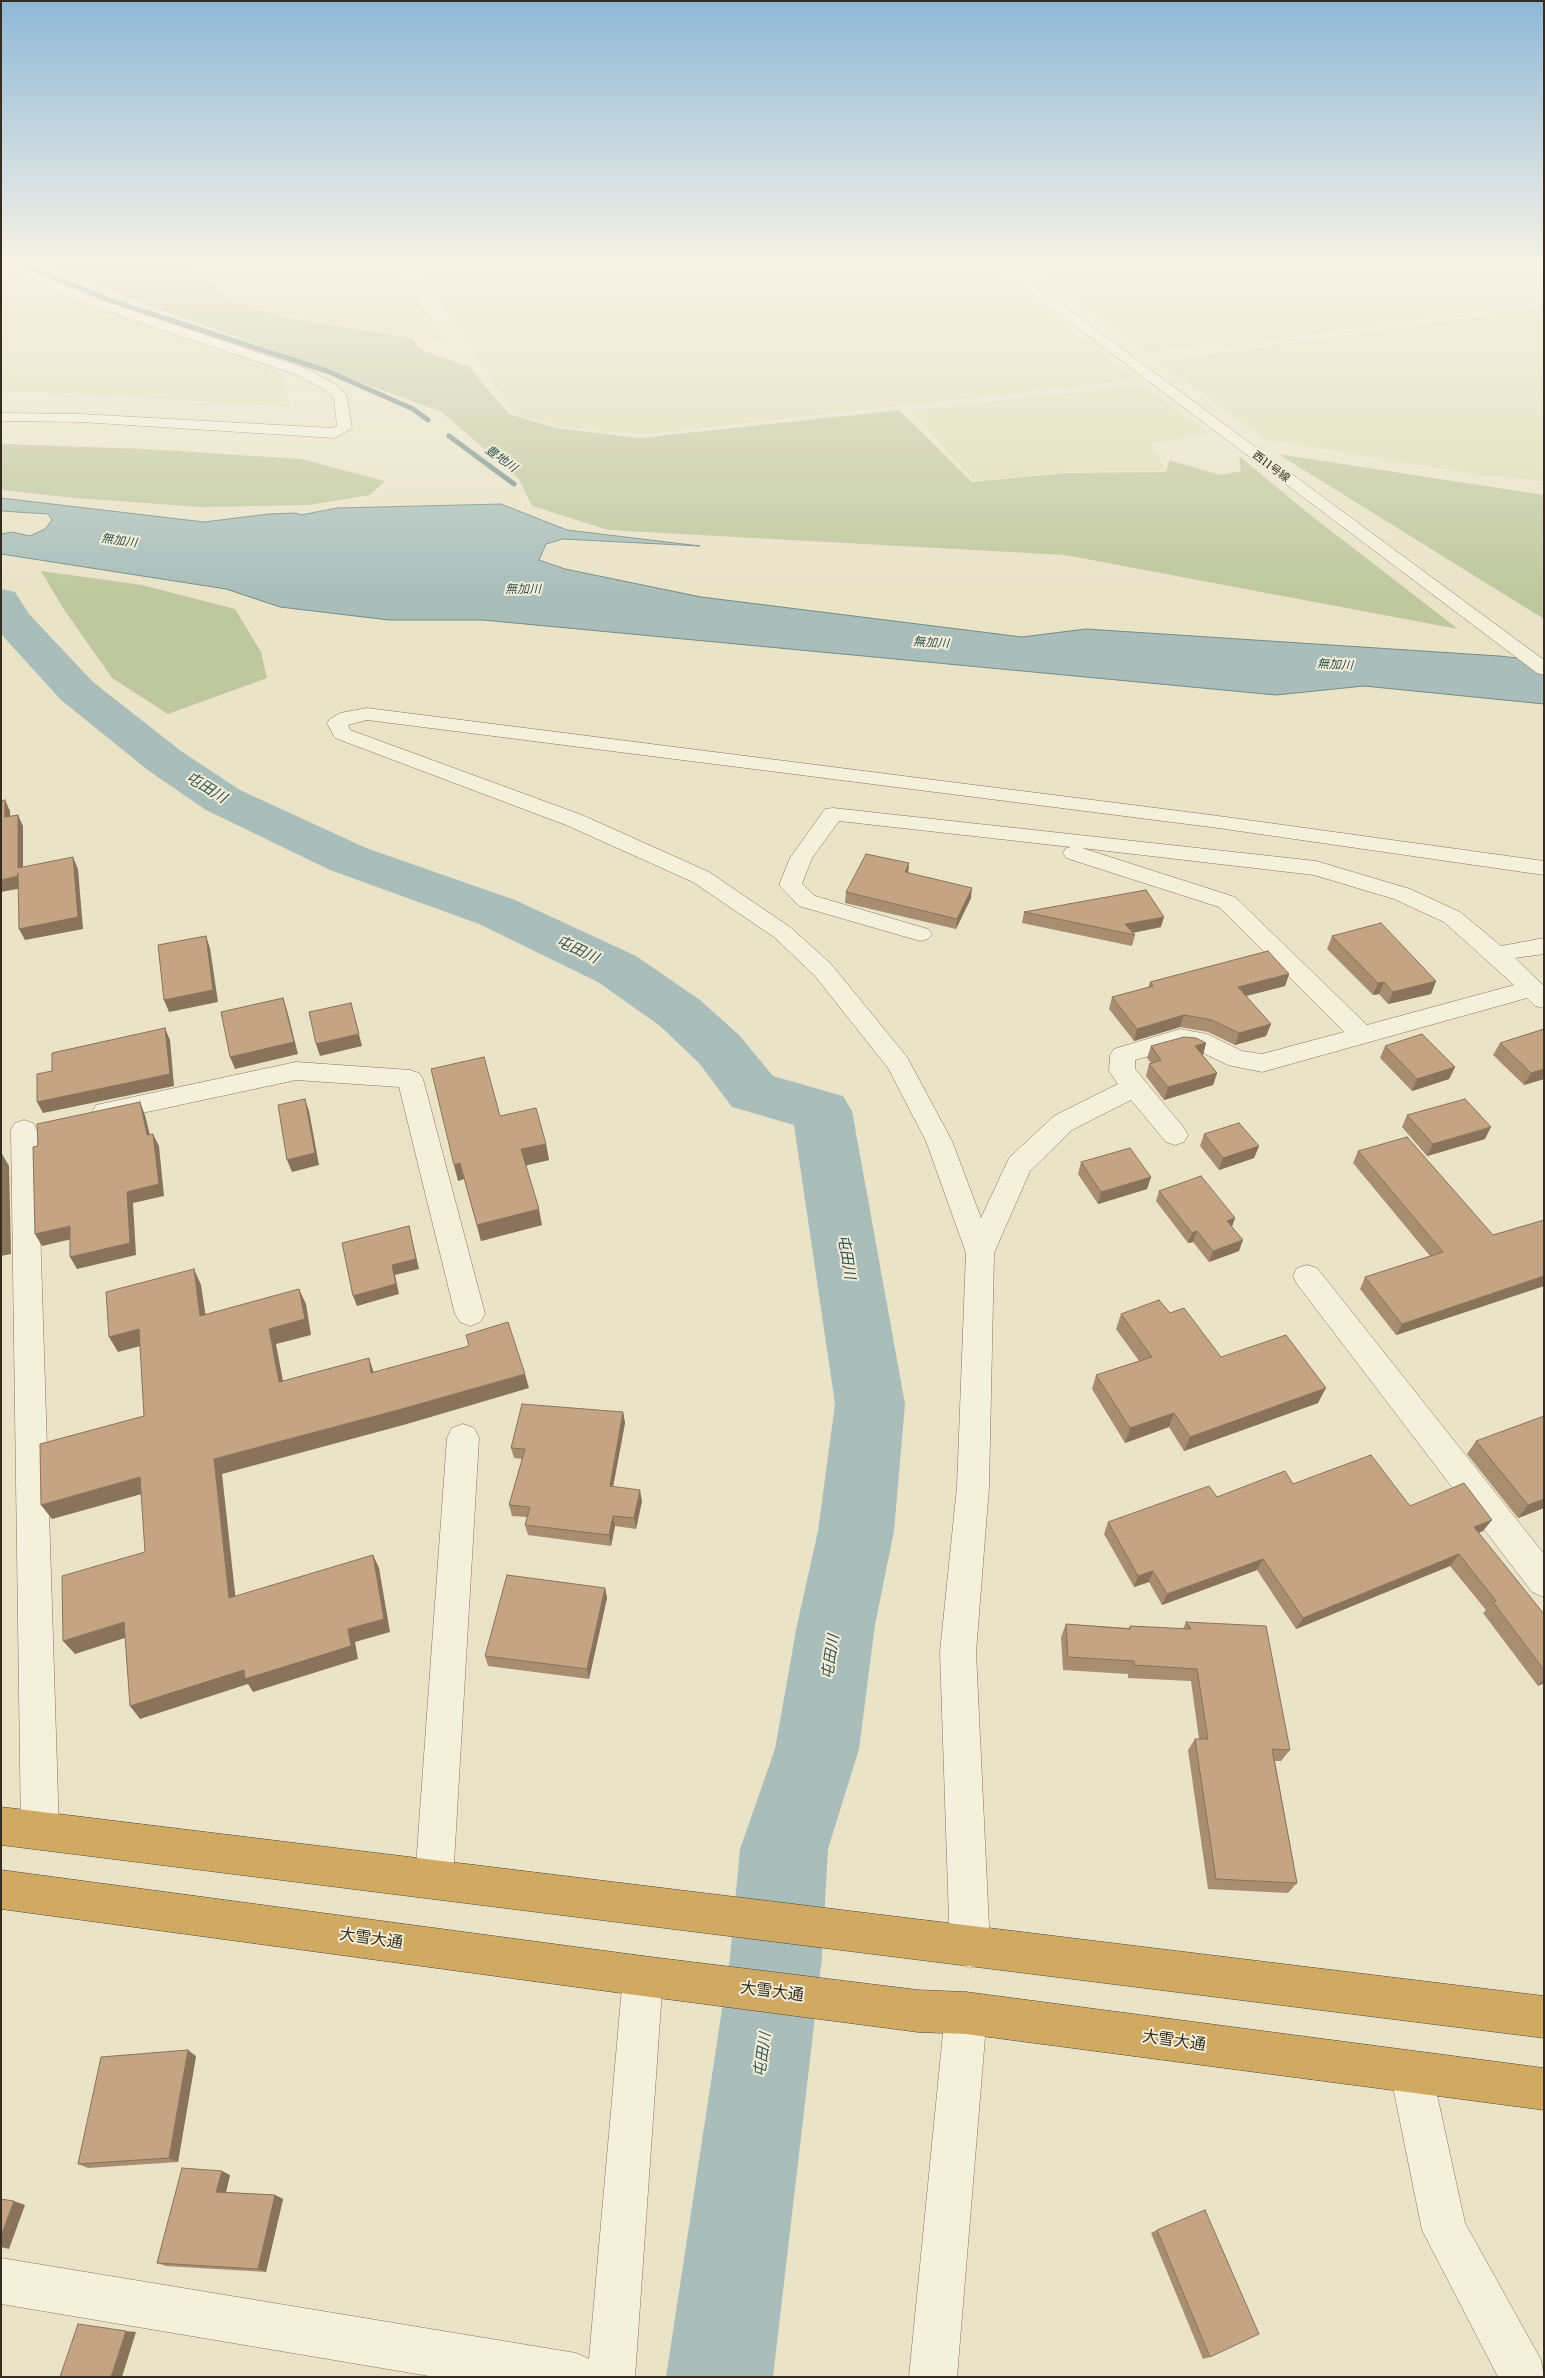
<!DOCTYPE html>
<meta charset="utf-8">
<style>
body{margin:0}
#map{position:relative;width:1545px;height:2378px;overflow:hidden;background:#eae3c8;font-family:"Libre Baskerville",serif}
canvas{display:block}
.frame{position:absolute;inset:0;border:2px solid #362d21;pointer-events:none}
</style>
<div id="map">
<canvas width="1545" height="2378"></canvas>
<div class="frame"></div>
</div>
<script>
const ctx = document.querySelector('canvas').getContext('2d');
ctx.lineJoin = 'round';
function fill(path, color) { ctx.fillStyle = color; ctx.fill(path, 'evenodd'); }
const poly = rows => new Path2D(rows.map(r => 'M' + r).join(''));
function strokePath(path, color, width, dash) { ctx.strokeStyle = color; ctx.lineWidth = width; ctx.lineCap = dash ? 'butt' : 'round'; ctx.setLineDash(dash || []); ctx.stroke(path); }
function write(font, color, halo, rows, align = 'center') {
  ctx.font = font + ' "Libre Baskerville","Noto Sans JP",serif'; ctx.lineWidth = 4; ctx.setLineDash([]); ctx.textBaseline = 'middle'; ctx.strokeStyle = halo; ctx.fillStyle = color; for (const [text, x, y, turn = 0] of rows) {
    ctx.save(); ctx.translate(x, y); ctx.rotate((+turn || 0) * Math.PI / 180); ctx.textAlign = isNaN(turn) ? turn : align; if (halo) ctx.strokeText(text, 0, 0); ctx.fillText(text, 0, 0); ctx.restore();
  }
}
const farmland = poly([
 [198,264,392,264,398,276,451,343,285,315,236,300],
 [455,264,985,264,1135,380,641,435,560,427,513,413,421,270],
 [1135,264,1544,264,1544,301,1222,347,1218,343,1149,352,1044,276],
 [1,268,46,288,282,374,290,407,68,393,1,392],
 [1544,307,1544,481,1472,474,1265,439,1160,362],
 [1143,385,1210,434,1151,443,1166,471,1065,472,974,481,910,410]
]);
const green = poly([
 [36,264,193,264,232,301,283,317,412,338,419,349,469,367,509,414,556,428,640,438,899,410,972,482,1065,473,1166,472,1169,460,1221,475,1241,471,1239,456,1308,513,1458,629,1065,555,608,530,532,506,519,479,442,412],
 [1,444,147,449,301,459,385,481,370,495,308,505,200,507,75,498,1,490],
 [1278,454,1544,495,1544,619],
 [41,571,142,585,235,609,261,652,267,678,168,714,112,678,63,608]
]);
const water = poly([
 [1,498,204,522,269,514,296,513,301,515,337,508,501,504,567,530,700,546,563,539,546,544,539,560,565,569,701,597,1022,637,1086,629,1499,656,1544,661,1544,704,1364,686,1276,695,483,620,389,620,280,607,226,589,1,554,1,534,12,532,30,536,45,529,52,520,48,514,1,511,1,498]
]);
const stream = poly([
 [21,264,115,302,327,371,413,409,428,420],
 [449,436,514,484]
]);
const river = poly([
 [1,589,15,592,29,614,93,682,181,751,240,790,366,848,515,900,636,956,700,1000,739,1035,773,1076,843,1096,852,1111,905,1404,894,1531,875,1625,859,1749,828,1849,822,1957,773,2377,666,2377,730,1957,740,1849,775,1749,797,1625,818,1531,835,1404,794,1125,732,1107,699,1063,660,1026,598,982,479,924,330,870,206,810,149,771,61,700,1,634,1,589]
]);
const minor = poly([
 [1,264,16,264,90,296,310,370,333,383,346,394,352,428,335,438,81,422,1,421,1,413,81,414,333,428,337,426,334,398,323,389,300,376,80,302,2,267,1,264],
 [993,264,1007,264,1544,660,1544,675,1537,673,993,264],
 [367,708,1211,815,1544,861,1544,875,1211,827,367,720,348,725,350,730,582,815,709,872,790,927,831,964,907,1057,952,1141,981,1218,1009,1158,1054,1116,1118,1084,1109,1071,1110,1055,1114,1049,1180,1029,1207,1034,1242,1051,1262,1054,1344,1032,1219,907,1066,858,1063,853,1066,848,1071,847,839,821,812,858,802,884,815,896,928,929,932,934,928,939,920,941,799,906,779,885,790,858,825,809,833,808,1316,861,1410,889,1460,912,1501,946,1544,938,1544,954,1515,958,1544,986,1544,1008,1535,1006,1527,998,1262,1072,1228,1065,1193,1048,1180,1047,1135,1060,1135,1069,1184,1128,1188,1135,1184,1142,1175,1145,1166,1142,1131,1100,1072,1130,1030,1171,994,1253,989,1487,976,1652,990,1948,984,1962,970,1968,956,1962,950,1948,940,1652,957,1487,966,1253,926,1141,888,1068,815,976,774,937,693,882,566,825,335,738,327,723,330,719,340,713,367,708],
 [1082,848,1314,875,1394,899,1444,922,1514,985,1367,1025,1235,897,1082,848],
 [296,1062,410,1070,419,1073,423,1079,485,1314,480,1322,470,1326,460,1322,455,1314,399,1087,296,1080,105,1121,96,1119,92,1112,96,1105,105,1103,296,1062],
 [24,1120,33,1123,37,1130,59,1831,53,1844,40,1850,27,1844,21,1831,11,1130,15,1123,24,1120],
 [1307,1265,1317,1268,1544,1554,1544,1597,1532,1592,1297,1284,1293,1276,1297,1268,1307,1265],
 [463,1424,474,1428,479,1438,453,1880,448,1894,434,1899,420,1894,415,1880,447,1438,452,1428,463,1424],
 [643,1956,657,1962,663,1976,635,2377,435,2377,1,2304,1,2258,576,2353,589,2359,623,1976,629,1962,643,1956],
 [966,1992,981,1998,987,2013,957,2377,909,2377,945,2013,951,1998,966,1992],
 [1411,2051,1426,2057,1432,2072,1465,2223,1541,2360,1544,2377,1498,2377,1422,2230,1390,2072,1396,2057,1411,2051]
]);
const highway = poly([
 [1,1807,1544,1996,1544,2038,1,1845,1,1807],
 [1,1870,643,1956,918,1990,966,1992,1544,2068,1544,2110,966,2034,918,2032,643,1996,1,1909,1,1870]
]);
const wall = poly([
 [909,863,908,873,971,898,956,929,845,903,846,892],
 [1024,912,1161,927,1132,933,1135,935,1132,946,1022,923],
 [1332,936,1436,981,1431,994,1388,1004,1379,994,1373,995,1327,949],
 [1289,974,1285,986,1246,996,1271,1024,1266,1036,1235,1045,1208,1032,1180,1027,1134,1041,1109,1009,1112,997,1148,988,1150,982],
 [1544,1029,1544,1079,1524,1085,1493,1055,1500,1043],
 [1206,1043,1203,1055,1202,1055,1217,1073,1213,1085,1164,1100,1146,1076,1149,1064,1151,1063,1147,1058,1151,1046],
 [1385,1046,1455,1067,1449,1079,1412,1091,1380,1058],
 [1407,1115,1485,1139,1427,1156,1402,1127],
 [500,1116,546,1144,549,1160,526,1165,542,1225,481,1241,464,1179,458,1181],
 [1204,1134,1259,1146,1254,1158,1219,1170,1200,1146],
 [1358,1151,1493,1235,1544,1220,1544,1286,1396,1335,1360,1289,1365,1277,1430,1256,1353,1163],
 [1081,1162,1151,1177,1147,1189,1098,1204,1078,1174],
 [1159,1191,1235,1218,1232,1226,1239,1251,1209,1262,1193,1242,1188,1243,1156,1201],
 [1170,1313,1221,1357,1318,1403,1184,1451,1169,1427,1125,1443,1092,1389,1096,1375,1139,1361,1116,1329,1121,1314],
 [623,1412,625,1423,613,1487,642,1501,636,1529,615,1526,611,1546,528,1535,525,1525,527,1517,512,1516,509,1505,522,1459,514,1458,511,1448],
 [1476,1441,1544,1508,1518,1518,1467,1454],
 [1293,1484,1410,1506,1483,1531,1478,1533,1544,1614,1544,1683,1538,1686,1483,1613,1486,1610,1450,1566,1296,1629,1257,1570,1162,1605,1149,1582,1134,1587,1104,1534,1108,1522,1217,1497],
 [605,1588,607,1598,589,1679,488,1666,485,1656],
 [1186,1622,1290,1750,1281,1761,1275,1761,1297,1883,1288,1893,1208,1889,1188,1750,1195,1739,1199,1739,1191,1681,1128,1678,1128,1674,1063,1670,1061,1637,1066,1624,1129,1628,1130,1626,1183,1629],
 [196,2056,178,2162,88,2168,78,2164],
 [230,2175,226,2192,275,2195,283,2199,266,2272,166,2266,157,2263],
 [1157,2230,1210,2357,1203,2359,1151,2233]
]);
const shadedWall = poly([
 [5,800,10,811,10,829,5,817],
 [18,815,23,826,23,880,18,868],
 [73,857,78,869,83,929,25,940,19,929],
 [909,863,908,874,905,872],
 [18,876,23,888,1,892,1,880],
 [972,888,971,898,956,929,957,919],
 [1164,917,1161,927,1127,934,1125,924],
 [206,936,210,948,218,1002,169,1012,164,1000],
 [1289,974,1285,986,1234,999,1238,987],
 [1436,981,1431,994,1388,1004,1393,992],
 [1384,982,1379,994,1373,995,1378,983],
 [283,998,287,1010,298,1054,235,1069,230,1057],
 [351,1003,362,1046,320,1056,316,1044],
 [1184,1015,1180,1027,1134,1041,1137,1029],
 [1271,1024,1266,1036,1235,1045,1239,1033],
 [165,1028,170,1040,174,1086,43,1113,37,1102],
 [1206,1043,1203,1055,1191,1058,1195,1046],
 [1455,1067,1449,1079,1412,1091,1417,1079],
 [1544,1069,1544,1079,1524,1085,1531,1073],
 [1217,1073,1213,1085,1164,1100,1168,1087],
 [305,1099,309,1111,319,1165,292,1172,287,1160],
 [140,1102,145,1115,153,1147,147,1135],
 [1491,1127,1485,1139,1427,1156,1433,1144],
 [153,1134,159,1146,164,1196,133,1203,136,1255,77,1269,70,1257,127,1192],
 [546,1144,549,1160,524,1166,521,1149],
 [1259,1146,1254,1158,1219,1170,1223,1158],
 [1,1152,9,1166,11,1254,1,1256],
 [460,1163,464,1179,458,1181,454,1165],
 [1151,1177,1147,1189,1098,1204,1101,1192],
 [539,1209,542,1225,481,1241,477,1225],
 [1235,1218,1231,1229,1227,1221],
 [70,1226,76,1238,42,1246,35,1234],
 [409,1226,419,1269,395,1275,399,1294,357,1306,353,1296,392,1265],
 [1197,1231,1193,1242,1188,1243,1192,1233],
 [1243,1240,1239,1251,1209,1262,1213,1251],
 [194,1269,201,1285,208,1331,200,1316],
 [1544,1276,1544,1286,1396,1335,1402,1324],
 [299,1289,306,1304,311,1335,276,1344,286,1397,279,1382,269,1329],
 [139,1329,148,1344,118,1352,109,1337],
 [369,1358,374,1373,371,1373],
 [525,1374,529,1388,407,1424,222,1474,237,1611,229,1598,214,1459],
 [1326,1388,1318,1403,1184,1451,1190,1437],
 [623,1412,625,1423,611,1497,610,1486],
 [1174,1413,1169,1427,1125,1443,1130,1428],
 [140,1477,149,1492,52,1519,41,1505],
 [640,1490,642,1501,636,1529,634,1518],
 [1544,1499,1544,1508,1518,1518,1528,1505],
 [613,1516,615,1526,611,1546,609,1535],
 [1492,1520,1483,1531,1465,1538,1474,1527],
 [1459,1554,1450,1566,1296,1629,1303,1618],
 [373,1555,379,1568,390,1632,355,1642,358,1659,253,1692,248,1684,140,1719,130,1706,348,1629],
 [1263,1559,1257,1570,1162,1605,1167,1594],
 [1153,1571,1149,1582,1134,1587,1138,1576],
 [605,1588,607,1598,589,1679,587,1669],
 [124,1622,134,1635,75,1654,63,1641],
 [1544,1680,1544,1683,1538,1686],
 [188,2050,196,2056,178,2162,169,2158],
 [222,2171,230,2175,225,2196,216,2192],
 [275,2195,283,2199,266,2272,258,2269],
 [14,2201,25,2205,9,2249,1,2247,1,2236],
 [126,2331,136,2332,122,2377,111,2377]
]);
const building = poly([
 [5,800,5,817,18,815,18,868,73,857,78,917,19,929,18,873,18,876,1,880,1,801,5,800],
 [866,854,909,863,905,872,972,888,957,919,846,892,866,854],
 [1146,890,1164,917,1125,924,1135,935,1024,912,1146,890],
 [1381,923,1436,981,1393,992,1384,982,1378,983,1332,936,1381,923],
 [206,936,213,990,164,1000,158,945,206,936],
 [1268,951,1289,974,1238,987,1271,1024,1239,1033,1212,1020,1184,1015,1137,1029,1112,997,1153,986,1150,982,1268,951],
 [283,998,294,1042,230,1057,221,1012,283,998],
 [351,1003,359,1034,316,1044,309,1012,351,1003],
 [165,1028,170,1074,37,1102,37,1074,52,1071,52,1053,165,1028],
 [1544,1029,1544,1069,1531,1073,1500,1043,1544,1029],
 [1422,1034,1455,1067,1417,1079,1385,1046,1422,1034],
 [1184,1037,1196,1038,1206,1043,1195,1046,1217,1073,1168,1087,1149,1064,1161,1060,1151,1046,1184,1037],
 [484,1057,500,1116,536,1108,546,1144,521,1149,539,1209,477,1225,460,1163,454,1165,431,1069,484,1057],
 [305,1099,315,1153,287,1160,278,1105,305,1099],
 [1465,1099,1491,1127,1433,1144,1407,1115,1465,1099],
 [140,1102,147,1135,153,1134,159,1184,127,1192,130,1243,70,1257,70,1226,35,1234,33,1147,38,1146,37,1124,140,1102],
 [1239,1123,1259,1146,1223,1158,1204,1134,1239,1123],
 [1407,1137,1493,1235,1544,1220,1544,1276,1402,1324,1365,1277,1443,1252,1358,1151,1407,1137],
 [1130,1148,1151,1177,1101,1192,1081,1162,1130,1148],
 [1201,1176,1235,1218,1227,1221,1243,1240,1213,1251,1197,1231,1192,1233,1159,1191,1201,1176],
 [409,1226,416,1259,392,1265,396,1284,353,1296,342,1243,409,1226],
 [194,1269,200,1316,299,1289,305,1319,269,1329,279,1382,369,1358,371,1373,469,1346,466,1335,508,1322,525,1374,402,1409,214,1459,229,1598,373,1555,384,1619,348,1629,351,1646,245,1679,244,1670,130,1706,124,1622,63,1641,62,1576,145,1552,140,1477,41,1505,40,1444,144,1416,139,1329,109,1337,106,1292,194,1269],
 [1159,1300,1170,1313,1184,1308,1221,1357,1286,1335,1326,1388,1190,1437,1174,1413,1130,1428,1096,1375,1152,1357,1121,1314,1159,1300],
 [522,1404,623,1412,610,1486,640,1490,634,1518,613,1516,609,1535,525,1525,530,1507,509,1505,525,1449,511,1448,522,1404],
 [1544,1416,1544,1499,1528,1505,1476,1441,1544,1416],
 [1371,1455,1410,1506,1464,1483,1492,1520,1474,1527,1544,1614,1544,1670,1493,1602,1496,1601,1459,1554,1303,1618,1263,1559,1167,1594,1153,1571,1138,1576,1108,1522,1209,1486,1217,1497,1285,1471,1293,1484,1371,1455],
 [507,1575,605,1588,587,1669,485,1656,507,1575],
 [1186,1622,1266,1626,1290,1750,1272,1749,1297,1883,1216,1879,1195,1739,1208,1739,1197,1669,1134,1665,1134,1661,1068,1657,1066,1624,1130,1629,1130,1626,1191,1629,1186,1622],
 [188,2050,169,2158,78,2164,101,2057,188,2050],
 [182,2168,222,2171,216,2192,275,2195,258,2269,157,2263,182,2168],
 [1,2199,14,2201,1,2236,1,2199],
 [1205,2210,1259,2334,1210,2357,1157,2230,1205,2210],
 [78,2324,126,2331,111,2377,60,2377,78,2324]
]);
const farStreetnames = [
 ["西11号線",1271,467,37]
];
const farWaternames = [
 ["豊地川",501,459,36],
 ["無加川",119,541,8],
 ["無加川",523,590],
 ["無加川",931,643,4],
 ["無加川",1335,665,3]
];
const waterNames = [
 ["屯田川",206,788,32],
 ["屯田川",577,950,26],
 ["屯田川",846,1257,81],
 ["屯田川",831,1657,-81],
 ["屯田川",763,2055,-82]
];
const nearStreetnames = [
 ["大雪大通",371,1939,8],
 ["大雪大通",772,1992,7],
 ["大雪大通",1174,2041,8]
];
fill(farmland, '#dfdcb6');
fill(green, '#bec79d');
fill(water, '#a9beba');
strokePath(water, '#708c88', 1);
strokePath(stream, '#708c88', 5);
fill(river, '#a9beba');
strokePath(minor, '#84765f', 1);
strokePath(highway, '#534532', 1);
fill(minor, '#f5f0db');
fill(highway, '#d0aa62');
fill(wall, '#a98d70');
fill(shadedWall, '#89735b');
fill(building, '#c4a482');
strokePath(building, '#89735b', 1);
const sky = ctx.createLinearGradient(0, 0, 0, 597);
sky.addColorStop(0, '#8fb8d6');
sky.addColorStop(0.44, '#f6f2e6');
sky.addColorStop(1, '#f6f2e600');
ctx.fillStyle = sky;
ctx.fillRect(0, 0, 1545, 597);
write('11px', '#362d21', '#f2edd7', farStreetnames);
write('italic 12px', '#325354', '#f2edd7', farWaternames);
write('italic 15px', '#325354', '#f2edd7', waterNames);
write('16px', '#362d21', '#f2edd7', nearStreetnames);
</script>
